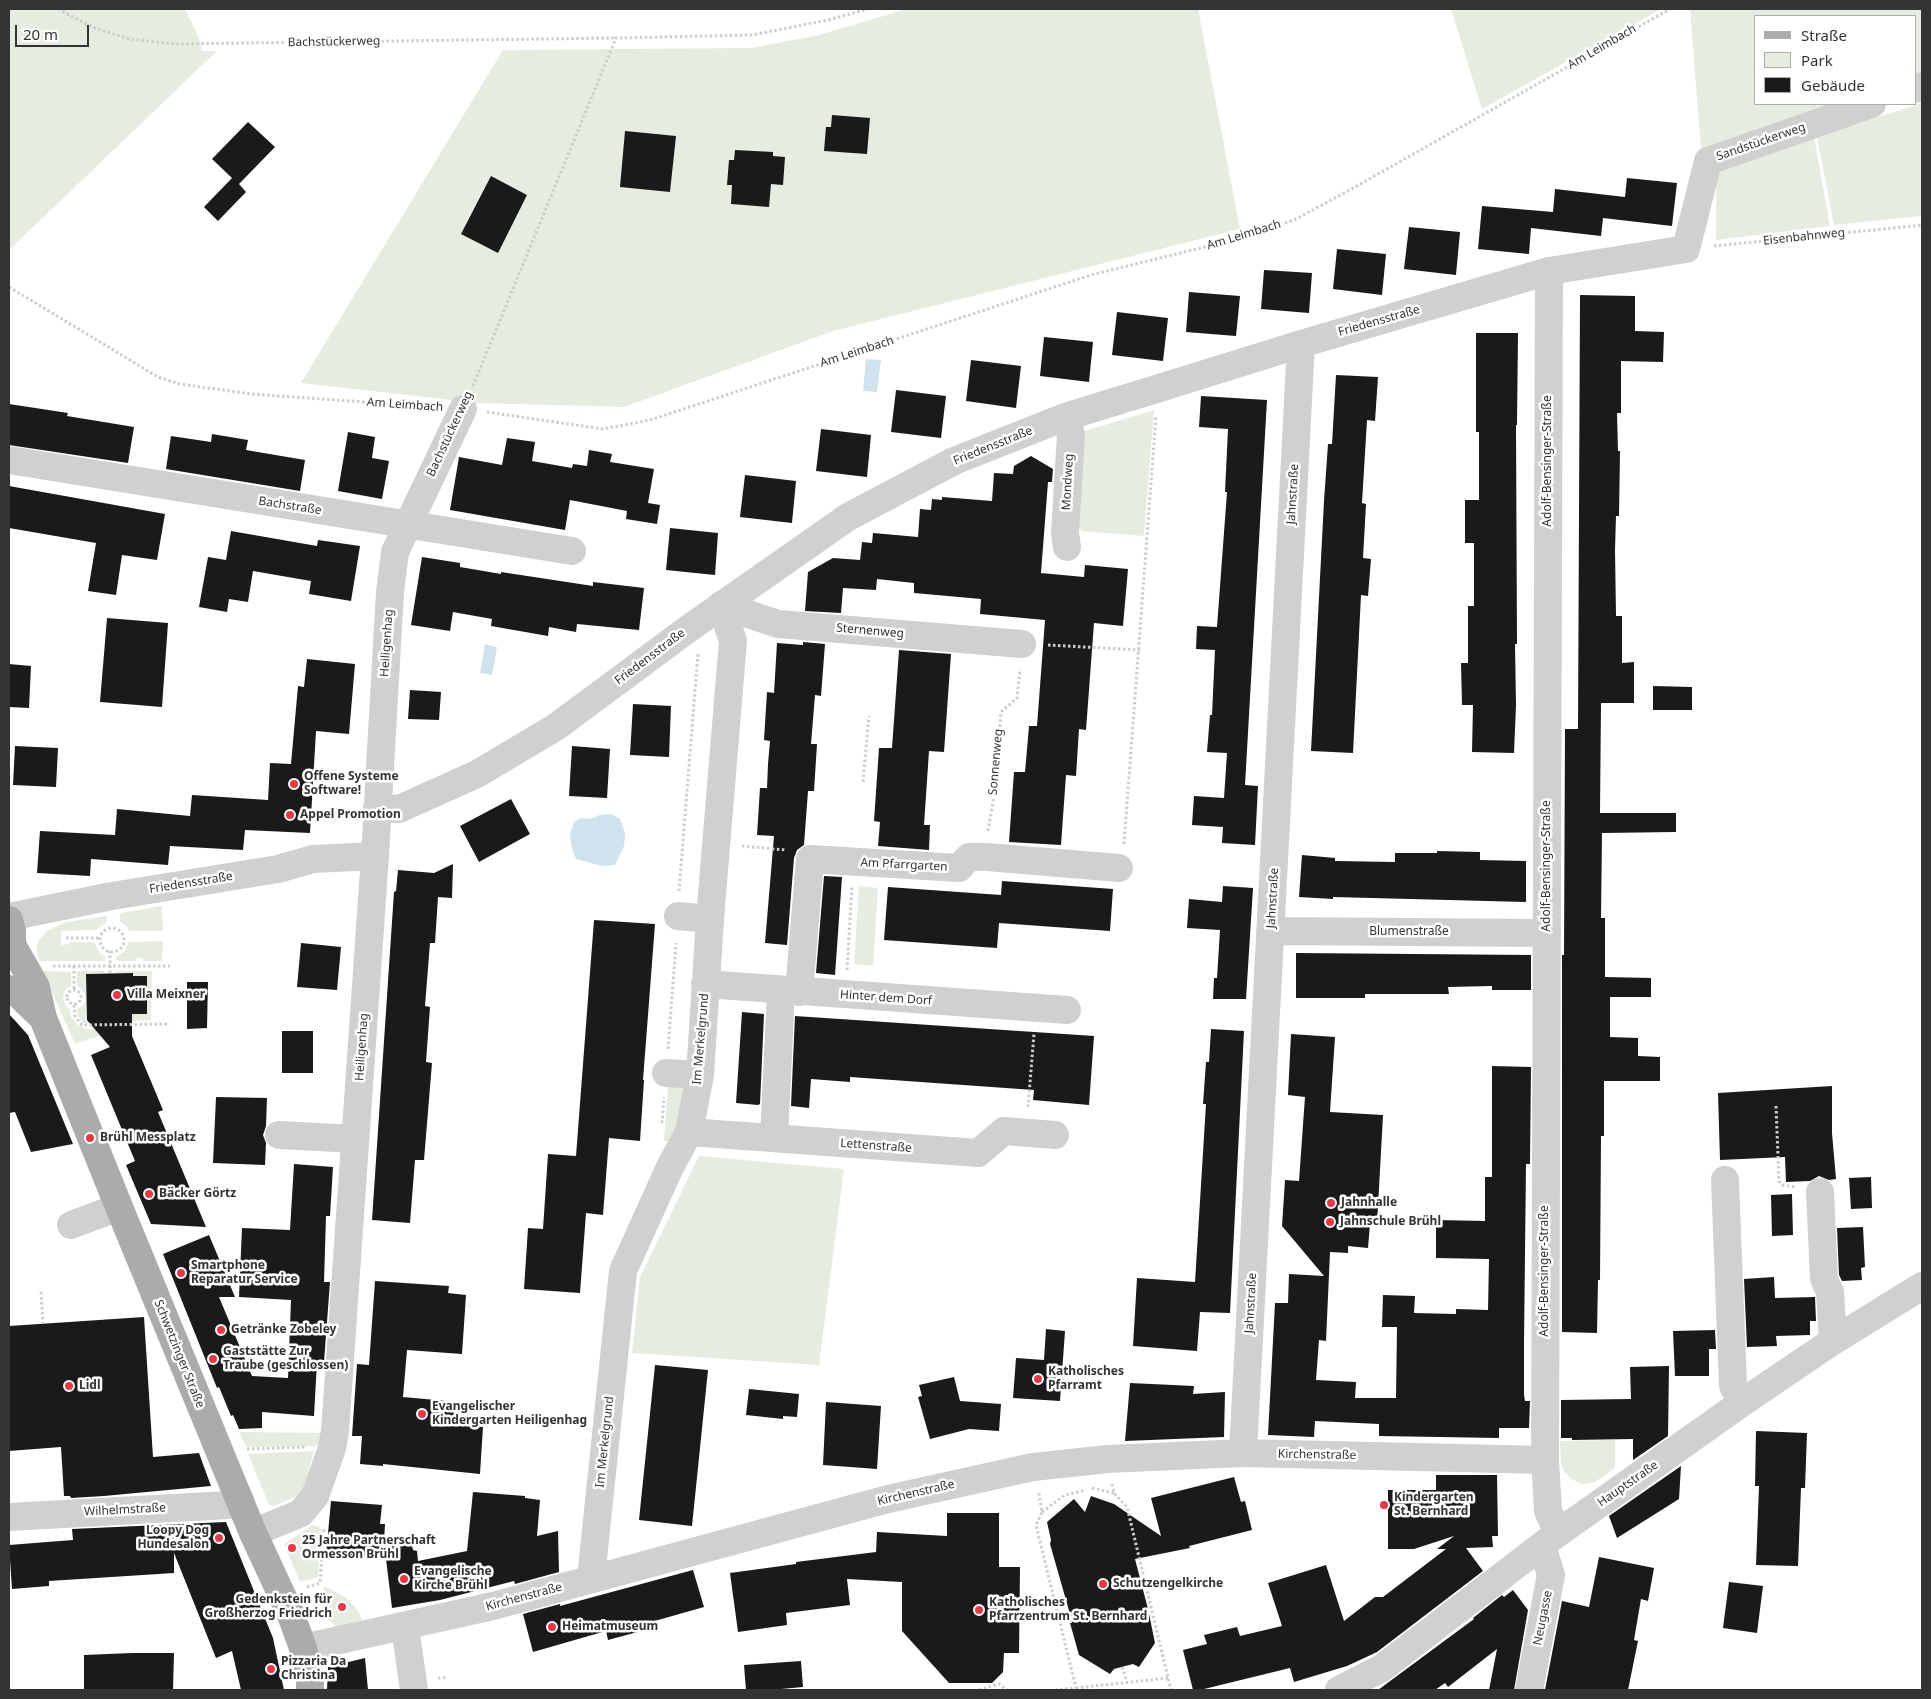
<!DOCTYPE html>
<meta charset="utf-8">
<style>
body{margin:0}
#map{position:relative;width:1931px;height:1699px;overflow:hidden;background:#fff;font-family:"Noto Sans",sans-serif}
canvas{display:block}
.frame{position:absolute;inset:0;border:10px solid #333;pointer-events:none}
.legend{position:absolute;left:1754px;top:15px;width:162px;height:90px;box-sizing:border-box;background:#fff;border:1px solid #adadad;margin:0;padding:6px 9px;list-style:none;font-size:15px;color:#333}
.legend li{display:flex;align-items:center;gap:10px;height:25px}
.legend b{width:25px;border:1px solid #adadad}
.scale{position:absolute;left:15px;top:25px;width:74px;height:22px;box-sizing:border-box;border:2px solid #333;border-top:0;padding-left:6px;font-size:15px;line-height:18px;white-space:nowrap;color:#333;-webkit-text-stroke:4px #fff;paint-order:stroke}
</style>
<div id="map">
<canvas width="1931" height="1699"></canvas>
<div class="frame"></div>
<ul class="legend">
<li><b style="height:6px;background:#ababab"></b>Straße</li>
<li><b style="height:14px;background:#e6ecdf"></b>Park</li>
<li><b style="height:14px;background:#1a1a1a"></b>Gebäude</li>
</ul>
<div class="scale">20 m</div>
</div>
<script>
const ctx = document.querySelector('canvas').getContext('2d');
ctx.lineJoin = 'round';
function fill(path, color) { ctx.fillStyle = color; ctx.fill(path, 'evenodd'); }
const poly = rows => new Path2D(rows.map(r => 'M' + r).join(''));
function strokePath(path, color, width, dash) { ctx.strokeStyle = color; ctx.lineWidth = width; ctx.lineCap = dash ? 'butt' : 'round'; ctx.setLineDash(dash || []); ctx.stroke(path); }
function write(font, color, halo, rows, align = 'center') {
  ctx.font = font + ' "Noto Sans",sans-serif'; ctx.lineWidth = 5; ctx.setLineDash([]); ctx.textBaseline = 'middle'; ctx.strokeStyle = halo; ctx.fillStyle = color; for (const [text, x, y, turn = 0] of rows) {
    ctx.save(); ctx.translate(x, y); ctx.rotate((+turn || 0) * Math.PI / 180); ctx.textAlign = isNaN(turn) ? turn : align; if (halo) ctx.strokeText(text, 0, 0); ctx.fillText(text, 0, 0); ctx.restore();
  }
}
const green = poly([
 [9,9,185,9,199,38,202,51,217,51,9,250],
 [907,9,1198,9,1240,229,833,331,624,407,478,403,301,383,503,50,751,48,819,35],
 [1451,9,1661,9,1482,109],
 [1690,9,1922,9,1922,76,1915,79,1915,16,1755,16,1755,104,1850,104,1821,115,1701,149],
 [1922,103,1922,216,1834,225,1817,137],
 [1814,137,1830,226,1716,240,1716,171],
 [1154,410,1144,536,1082,531,1072,518,1078,433],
 [859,886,878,888,873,966,854,964],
 [162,906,163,931,129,931,127,927,120,921,120,913],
 [107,916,106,923,96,930,61,931,61,945,69,944,69,942,94,942,100,953,105,957,105,961,40,961,36,949,39,940,47,931,66,922],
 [163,941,162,961,143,961,143,958,136,958,136,961,116,961,116,957,124,952,129,942],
 [43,971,71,972,71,986,65,990,63,998,66,1006,70,1010,71,1017,78,1025,86,1029,115,1028,115,1031,75,1044],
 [77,971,104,971,105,973,86,974,87,1016,85,1018,87,1020,102,1018,102,1022,83,1023,78,1016,77,1009,84,1005,86,997,83,991,77,985],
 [116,971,152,971,151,1020,132,1021,132,1014,147,1014,147,976,133,976,133,973,117,973],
 [668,1085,687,1087,681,1115,670,1141,664,1141],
 [699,1156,844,1169,819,1365,632,1353,640,1277],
 [239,1432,324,1433,317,1446,246,1447],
 [1615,1440,1615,1468,1595,1482,1583,1484,1578,1482,1571,1479,1563,1470,1561,1463,1560,1441],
 [314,1451,302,1494,274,1506,269,1505,248,1454],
 [313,1525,321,1527,318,1577,300,1582,284,1544],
 [324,1586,345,1597,356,1608,363,1620,337,1627,325,1617]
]);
const water = poly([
 [866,359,881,360,877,392,863,391],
 [485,644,497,647,492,675,480,673],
 [611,814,620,819,625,833,624,846,615,865,602,866,576,859,572,849,570,836,574,822,581,818,590,819,600,815]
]);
const building = poly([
 [832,115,870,118,867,154,824,151,826,127,831,127],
 [248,122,275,147,239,184,246,192,218,221,204,207,232,178,212,159],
 [625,131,676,136,670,192,620,187],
 [735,150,773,152,773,156,785,157,783,185,771,184,769,207,731,204,732,185,727,185,729,160,734,160],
 [491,176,527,195,498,253,461,234],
 [1627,178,1677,183,1672,226,1603,218,1601,236,1531,228,1529,254,1478,249,1482,206,1553,212,1555,189,1625,197],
 [1409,227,1460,232,1456,275,1404,269],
 [1337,249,1386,254,1382,295,1333,289],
 [1264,270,1312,273,1309,313,1261,309],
 [1189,292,1240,296,1236,336,1186,332],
 [1580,295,1635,296,1635,331,1664,332,1663,362,1621,361,1621,413,1617,413,1618,451,1620,451,1619,516,1616,516,1615,550,1616,616,1622,616,1622,663,1634,662,1634,703,1601,703,1600,813,1676,813,1676,832,1602,833,1601,918,1605,918,1605,977,1651,978,1651,997,1610,997,1610,1037,1638,1038,1638,1056,1660,1057,1660,1081,1604,1081,1604,1136,1601,1136,1600,1280,1598,1280,1597,1333,1562,1332,1562,955,1564,955,1565,729,1578,729],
 [1117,312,1168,318,1163,361,1112,355],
 [1476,333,1518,333,1517,425,1516,425,1517,644,1515,644,1516,705,1514,753,1472,752,1473,705,1462,705,1461,663,1468,663,1468,606,1474,606,1474,543,1465,543,1465,500,1479,500,1479,432,1476,432],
 [1044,337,1093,342,1089,382,1040,376],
 [971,360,1021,366,1016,408,966,401],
 [1336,375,1378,377,1375,421,1367,420,1362,503,1366,504,1363,558,1371,559,1368,596,1361,595,1353,753,1311,751,1324,501,1328,444,1332,444],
 [896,390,946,396,941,438,891,432],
 [1201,396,1267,400,1245,785,1258,786,1255,845,1222,843,1223,827,1192,825,1194,796,1224,798,1227,753,1207,752,1210,715,1212,715,1215,650,1196,649,1197,626,1217,627,1227,492,1225,492,1228,429,1199,427],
 [9,404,68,413,67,416,134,427,128,463,9,445],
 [821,429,871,435,867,477,816,471],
 [348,432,375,437,372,458,389,461,382,499,338,491],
 [212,434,248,440,246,450,305,460,300,491,166,469,171,436,211,442],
 [507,438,535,442,532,461,572,468,573,464,587,466,589,450,612,454,610,462,654,469,648,503,660,505,657,524,626,519,627,511,570,500,565,530,450,510,459,457,502,465],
 [1031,456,1053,469,1052,482,1048,482,1041,573,1084,577,1085,565,1128,569,1123,626,1094,623,1086,730,1079,729,1076,776,1066,775,1061,845,1009,842,1014,772,1025,772,1029,726,1037,726,1045,620,980,614,981,599,914,593,914,583,877,579,876,590,843,588,841,613,805,611,808,572,833,558,860,560,862,542,872,543,873,533,918,537,920,509,931,510,932,499,942,500,942,497,992,501,994,473,1013,474,1014,466],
 [745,475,796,481,792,523,740,517],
 [9,486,165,514,157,560,122,555,116,595,88,591,96,543,9,528],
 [670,528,718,533,715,575,666,570],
 [231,531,317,546,318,540,360,546,351,601,309,594,311,581,253,571,248,602,229,599,227,612,199,607,208,557,226,560],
 [422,557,460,563,460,567,501,574,501,572,593,586,593,582,644,588,639,630,577,624,576,632,549,627,548,636,491,626,492,619,453,612,450,631,411,625],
 [107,618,168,623,162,707,100,702],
 [803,642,825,644,821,696,815,695,811,744,817,744,814,791,808,791,804,845,797,850,794,858,787,945,765,943,774,836,757,835,760,788,767,788,768,764,770,741,764,740,767,692,774,693,777,643,803,645],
 [899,650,951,654,944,752,929,751,924,825,930,825,929,850,878,846,880,822,874,821,879,748,892,748],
 [307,659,355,664,349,734,316,731,310,833,245,830,243,850,170,846,168,865,91,859,90,876,37,873,40,831,115,835,117,809,190,816,192,795,268,800,270,763,291,764,298,686,304,687],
 [9,664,31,666,29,708,9,707],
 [1653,686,1692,687,1692,710,1653,710],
 [410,690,441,692,439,720,408,719],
 [633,704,671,706,669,757,630,755],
 [15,746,58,748,56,787,13,785],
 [572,746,610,749,607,798,569,796],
 [511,799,530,834,479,862,460,826],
 [1437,851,1480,852,1480,860,1526,861,1526,902,1333,897,1333,899,1299,897,1302,855,1335,858,1335,861,1395,862,1395,853,1437,853],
 [453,864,452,898,438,897,435,943,430,943,425,1006,430,1007,426,1062,432,1063,424,1160,415,1160,410,1223,372,1220,394,892,396,891,398,870,434,873],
 [824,876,842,877,835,975,816,973],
 [1002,881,1113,889,1110,931,999,923,997,948,884,940,888,887,1001,895],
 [1223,886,1253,888,1246,999,1213,999,1214,978,1217,978,1220,930,1187,928,1189,899,1222,902],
 [594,920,655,924,643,1080,644,1080,640,1141,609,1138,603,1215,586,1213,580,1293,524,1289,528,1228,543,1229,548,1154,576,1156],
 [301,943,341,947,337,990,297,987],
 [1296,953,1531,955,1531,990,1492,990,1492,986,1448,987,1449,994,1365,994,1365,998,1296,998],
 [133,973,133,976,147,976,147,1014,132,1014,132,1036,163,1110,158,1112,206,1227,151,1224,126,1165,135,1161,91,1055,110,1047,87,1020,86,974],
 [187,982,208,982,207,1028,187,1029],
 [742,1012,764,1014,760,1104,758,1105,736,1103],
 [9,1014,28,1035,73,1144,31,1152,15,1112,9,1113],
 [795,1016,1094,1036,1089,1105,1033,1100,1034,1090,850,1077,850,1082,811,1079,809,1108,791,1106],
 [1211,1029,1244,1031,1230,1313,1200,1312,1197,1351,1133,1346,1137,1278,1195,1282,1206,1104,1203,1104,1206,1062,1209,1062],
 [282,1031,313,1031,313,1073,282,1073],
 [1291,1034,1335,1037,1330,1112,1383,1115,1377,1225,1370,1224,1368,1248,1348,1246,1348,1253,1330,1252,1326,1341,1319,1340,1316,1380,1356,1382,1355,1398,1396,1398,1397,1327,1382,1327,1383,1295,1415,1296,1414,1313,1456,1314,1456,1309,1488,1310,1489,1259,1436,1258,1436,1220,1485,1221,1485,1177,1492,1177,1492,1066,1531,1067,1530,1164,1526,1164,1524,1343,1524,1395,1525,1401,1530,1401,1529,1428,1499,1428,1499,1438,1379,1436,1379,1424,1315,1421,1314,1437,1268,1435,1275,1303,1288,1303,1289,1274,1324,1276,1282,1226,1285,1180,1299,1181,1305,1097,1288,1095],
 [1832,1086,1832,1133,1836,1179,1829,1180,1819,1176,1810,1181,1786,1182,1785,1157,1720,1160,1718,1093],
 [216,1097,267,1098,266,1126,263,1135,266,1143,265,1165,213,1163],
 [294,1164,333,1167,330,1216,326,1216,324,1282,330,1282,324,1362,317,1362,314,1416,262,1412,262,1428,239,1429,233,1415,231,1416,219,1387,217,1388,163,1254,209,1235,235,1297,219,1297,252,1376,288,1378,291,1300,239,1297,242,1228,290,1230],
 [1871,1177,1872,1208,1851,1209,1849,1178],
 [1792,1194,1793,1235,1772,1236,1771,1195],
 [1863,1227,1865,1267,1861,1268,1862,1280,1842,1281,1839,1275,1837,1228],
 [1774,1277,1775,1298,1815,1297,1816,1321,1810,1321,1810,1335,1776,1336,1777,1346,1747,1347,1744,1279],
 [375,1281,449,1286,448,1293,466,1295,462,1354,407,1350,403,1397,469,1403,467,1425,483,1427,480,1474,383,1464,383,1466,360,1464,362,1436,352,1436,357,1364,369,1365],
 [144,1317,153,1457,199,1453,211,1486,104,1496,71,1498,70,1496,64,1496,61,1447,9,1451,9,1326],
 [1046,1329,1065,1331,1060,1401,1013,1398,1016,1358,1044,1360],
 [1715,1330,1716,1349,1709,1349,1709,1376,1675,1376,1673,1331],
 [655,1365,708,1370,692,1526,639,1520],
 [1669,1366,1668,1436,1633,1460,1633,1439,1572,1440,1572,1438,1561,1438,1561,1400,1631,1399,1630,1367],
 [954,1377,960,1401,1001,1404,999,1431,969,1429,930,1439,918,1397,922,1396,919,1385],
 [1130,1383,1194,1386,1193,1394,1225,1392,1224,1437,1125,1441],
 [749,1389,799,1394,797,1417,783,1416,783,1419,746,1415],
 [826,1402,881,1406,877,1469,823,1465],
 [1756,1431,1807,1433,1805,1488,1801,1488,1798,1566,1756,1565,1759,1486,1755,1486],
 [1681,1466,1679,1499,1617,1538,1609,1516],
 [1436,1475,1497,1475,1498,1536,1492,1536,1493,1547,1466,1548,1483,1571,1377,1652,1347,1666,1294,1682,1290,1668,1200,1690,1193,1690,1183,1650,1207,1644,1204,1635,1237,1627,1240,1636,1282,1626,1268,1583,1326,1565,1344,1621,1375,1597,1383,1597,1446,1549,1437,1549,1454,1536,1414,1549,1388,1549,1388,1490,1436,1490],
 [1234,1477,1241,1502,1245,1501,1252,1530,1189,1546,1190,1548,1135,1559,1148,1609,1155,1643,1139,1667,1133,1664,1114,1669,1110,1674,1079,1655,1070,1623,1072,1623,1068,1607,1050,1544,1051,1540,1047,1522,1074,1499,1085,1512,1091,1496,1114,1504,1161,1536,1151,1498],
 [473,1492,525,1496,525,1498,540,1500,537,1536,558,1531,559,1572,515,1584,514,1581,440,1600,392,1608,386,1559,326,1555,331,1501,382,1505,380,1524,385,1524,384,1541,410,1538,413,1550,417,1551,418,1561,467,1551],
 [947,1513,999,1513,999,1567,1020,1567,1019,1653,1004,1653,1003,1672,992,1683,949,1683,902,1631,902,1582,847,1579,850,1605,786,1613,787,1625,738,1632,730,1573,796,1564,796,1562,876,1552,877,1532,947,1536],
 [226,1522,273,1638,284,1690,241,1690,232,1651,216,1658,174,1553,174,1573,49,1581,49,1586,12,1589,9,1545,73,1540,72,1529],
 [1599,1557,1654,1568,1648,1601,1641,1599,1634,1640,1638,1641,1628,1690,1545,1690,1562,1601,1589,1607],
 [693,1570,704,1607,644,1624,645,1630,608,1640,606,1631,533,1652,523,1614,560,1604,560,1606],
 [1729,1582,1763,1586,1757,1633,1723,1628],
 [1513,1590,1528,1610,1514,1690,1489,1690,1497,1649,1448,1687,1445,1683,1435,1690,1378,1690,1474,1619,1473,1618,1502,1595,1504,1597],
 [132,1653,174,1653,173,1690,84,1690,84,1655],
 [365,1658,368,1690,327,1690,328,1667],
 [801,1661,803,1687,781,1689,782,1690,746,1690,744,1665]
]);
const path = poly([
 [58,9,94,28,130,39,175,44,616,38],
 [1714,246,1922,225],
 [9,287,158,377,180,384,251,394,436,407],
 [473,386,616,38,752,35,828,20,868,9],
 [487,412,603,429,650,420,1091,275,1241,238,1294,220,1348,191,1670,9],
 [1048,645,1140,650],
 [863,782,869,716],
 [988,831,995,791,1001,712,1017,698,1020,669],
 [1124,844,1156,416],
 [742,846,786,850],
 [679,891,698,653],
 '100 940a12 12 0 1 1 24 0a12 12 0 1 1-24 0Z',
 [66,938,100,938],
 [53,966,170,966],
 [74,966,74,990],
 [847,970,852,886],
 [110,973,110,951],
 '67 997a7 7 0 1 1 14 0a7 7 0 1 1-14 0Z',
 [74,1005,75,1016,82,1025,170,1024],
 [668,1049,676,943],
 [1776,1106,1779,1181,1782,1185,1795,1187],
 [1028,1107,1034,1034],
 [662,1123,664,1097],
 [41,1292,43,1323],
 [247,1449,306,1447],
 [1112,1484,1114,1493,1127,1507,1171,1690],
 [1092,1488,1114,1493],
 [1039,1493,1042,1512,1036,1525,1076,1688,1056,1690],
 [1042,1512,1065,1495,1086,1490],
 [307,1587,320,1583,324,1527],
 [1122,1667,1127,1682],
 [438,1678,447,1677],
 [1076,1688,1168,1678],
 [979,1690,999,1684,1007,1690]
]);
const minor = poly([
 [1915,89,1922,86],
 [1549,271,1545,1460,1548,1511,1558,1533],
 [1065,417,1071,434,1065,533,1067,547],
 [9,460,572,551],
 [721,605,778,624,1022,644],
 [377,808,399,809,477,774,556,727,688,629,848,517,954,461,1065,417,1153,390,1301,344,1549,271,1686,249,1708,161,1872,104],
 [678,916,710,919],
 [9,917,112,896,278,869,313,859,375,856],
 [1271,931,1547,933],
 [705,984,1067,1010],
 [799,992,810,859,959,868,969,857,987,857,1119,868],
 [666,1073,700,1075],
 [689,1132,978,1153,1004,1131,1055,1135],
 [279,1135,355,1139],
 [774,1138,781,991],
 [1725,1180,1733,1386,1743,1402],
 [1820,1192,1824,1279,1830,1292,1833,1341],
 [71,1225,119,1207],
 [1243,1453,1301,344],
 [9,1517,228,1505,240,1500],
 [253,1533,301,1513,315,1496,332,1448,335,1431,375,856,390,592,395,552,463,409],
 [591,1578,623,1271,670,1167,689,1132,700,1075,710,919,733,641,721,605],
 [405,1627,414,1690],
 [303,1648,493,1606,888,1499,1033,1467,1108,1459,1243,1453,1545,1460],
 [1339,1690,1382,1668,1558,1533,1743,1402,1833,1341,1922,1286],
 [1529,1690,1551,1575,1542,1546]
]);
const major = poly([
 [9,920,12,931,12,945,9,955],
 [12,945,36,987,43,1018,119,1207,253,1533,291,1615,303,1648,310,1681,310,1690],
 [9,989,16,992,43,1018]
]);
const markers = [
 [294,784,5,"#e63946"],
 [290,815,5,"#e63946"],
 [117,995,5,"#e63946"],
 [90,1138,5,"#e63946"],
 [149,1194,5,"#e63946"],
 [1331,1203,5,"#e63946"],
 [1330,1222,5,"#e63946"],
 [181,1273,5,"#e63946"],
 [221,1330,5,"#e63946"],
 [213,1359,5,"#e63946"],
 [1038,1379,5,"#e63946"],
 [69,1386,5,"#e63946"],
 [422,1414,5,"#e63946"],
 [1384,1505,5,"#e63946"],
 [219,1538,5,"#e63946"],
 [292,1548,5,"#e63946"],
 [404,1579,5,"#e63946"],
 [1103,1584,5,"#e63946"],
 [342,1607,5,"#e63946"],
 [979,1610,5,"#e63946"],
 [552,1627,5,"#e63946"],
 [271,1669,5,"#e63946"]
];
const streetNames = [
 ["Bachstückerweg",334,42,-1],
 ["Am Leimbach",1602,47,-30],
 ["Sandstückerweg",1761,142,-19],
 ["Am Leimbach",1244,235,-17],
 ["Eisenbahnweg",1804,237,-6],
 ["Friedensstraße",1379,321,-16],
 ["Am Leimbach",857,352,-18],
 ["Am Leimbach",405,405,4],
 ["Bachstückerweg",450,434,-65],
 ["Friedensstraße",993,446,-22],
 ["Adolf-Bensinger-Straße",1548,461,-90],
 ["Mondweg",1068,482,-87],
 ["Jahnstraße",1293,494,-87],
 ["Bachstraße",290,506,9],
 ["Sternenweg",870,631,5],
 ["Heiligenhag",387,643,-86],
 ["Friedensstraße",650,657,-37],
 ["Sonnenweg",996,762,-85],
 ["Am Pfarrgarten",904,865,3],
 ["Adolf-Bensinger-Straße",1547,866,-90],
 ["Friedensstraße",191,883,-9],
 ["Jahnstraße",1273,898,-87],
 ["Blumenstraße",1409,932],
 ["Hinter dem Dorf",886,998,4],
 ["Im Merkelgrund",701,1039,-85],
 ["Heiligenhag",362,1047,-86],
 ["Lettenstraße",876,1146,4],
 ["Adolf-Bensinger-Straße",1545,1271,-90],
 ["Jahnstraße",1251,1303,-87],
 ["Schwetzinger Straße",179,1354,68],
 ["Im Merkelgrund",605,1442,-84],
 ["Kirchenstraße",1317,1455,1],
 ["Hauptstraße",1628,1484,-35],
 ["Kirchenstraße",916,1493,-13],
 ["Wilhelmstraße",125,1510,-3],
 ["Kirchenstraße",524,1597,-15],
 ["Neugasse",1543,1618,-79]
];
const poiNames = [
 ["Offene Systeme",304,777],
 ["Software!",304,791],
 ["Appel Promotion",300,815],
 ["Villa Meixner",127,995],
 ["Brühl Messplatz",100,1138],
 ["Bäcker Görtz",159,1194],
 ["Jahnhalle",1341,1203],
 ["Jahnschule Brühl",1340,1222],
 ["Smartphone",191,1266],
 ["Reparatur Service",191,1280],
 ["Getränke Zobeley",231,1330],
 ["Gaststätte Zur",223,1352],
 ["Traube (geschlossen)",223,1366],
 ["Katholisches",1048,1372],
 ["Pfarramt",1048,1386],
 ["Lidl",79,1386],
 ["Evangelischer",432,1407],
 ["Kindergarten Heiligenhag",432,1421],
 ["Kindergarten",1394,1498],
 ["St. Bernhard",1394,1512],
 ["Loopy Dog",209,1531,"right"],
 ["Hundesalon",209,1545,"right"],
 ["25 Jahre Partnerschaft",302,1541],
 ["Ormesson Brühl",302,1555],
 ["Evangelische",414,1572],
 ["Kirche Brühl",414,1586],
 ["Schutzengelkirche",1113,1584],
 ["Gedenkstein für",332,1600,"right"],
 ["Großherzog Friedrich",332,1614,"right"],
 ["Katholisches",989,1603],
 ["Pfarrzentrum St. Bernhard",989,1617],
 ["Heimatmuseum",562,1627],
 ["Pizzaria Da",281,1662],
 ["Christina",281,1676]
];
fill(green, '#e6ecdf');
fill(water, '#cfe2ee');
fill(building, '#1a1a1a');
strokePath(path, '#cdcdcd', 3, [2.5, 2.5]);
strokePath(minor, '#d0d0d0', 28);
strokePath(major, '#ababab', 28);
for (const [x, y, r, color] of markers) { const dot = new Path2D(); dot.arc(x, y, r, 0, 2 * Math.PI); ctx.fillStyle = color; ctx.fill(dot); strokePath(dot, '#fff', 2); }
write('12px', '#333', '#fff', streetNames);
write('bold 12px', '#333', '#fff', poiNames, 'left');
</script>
